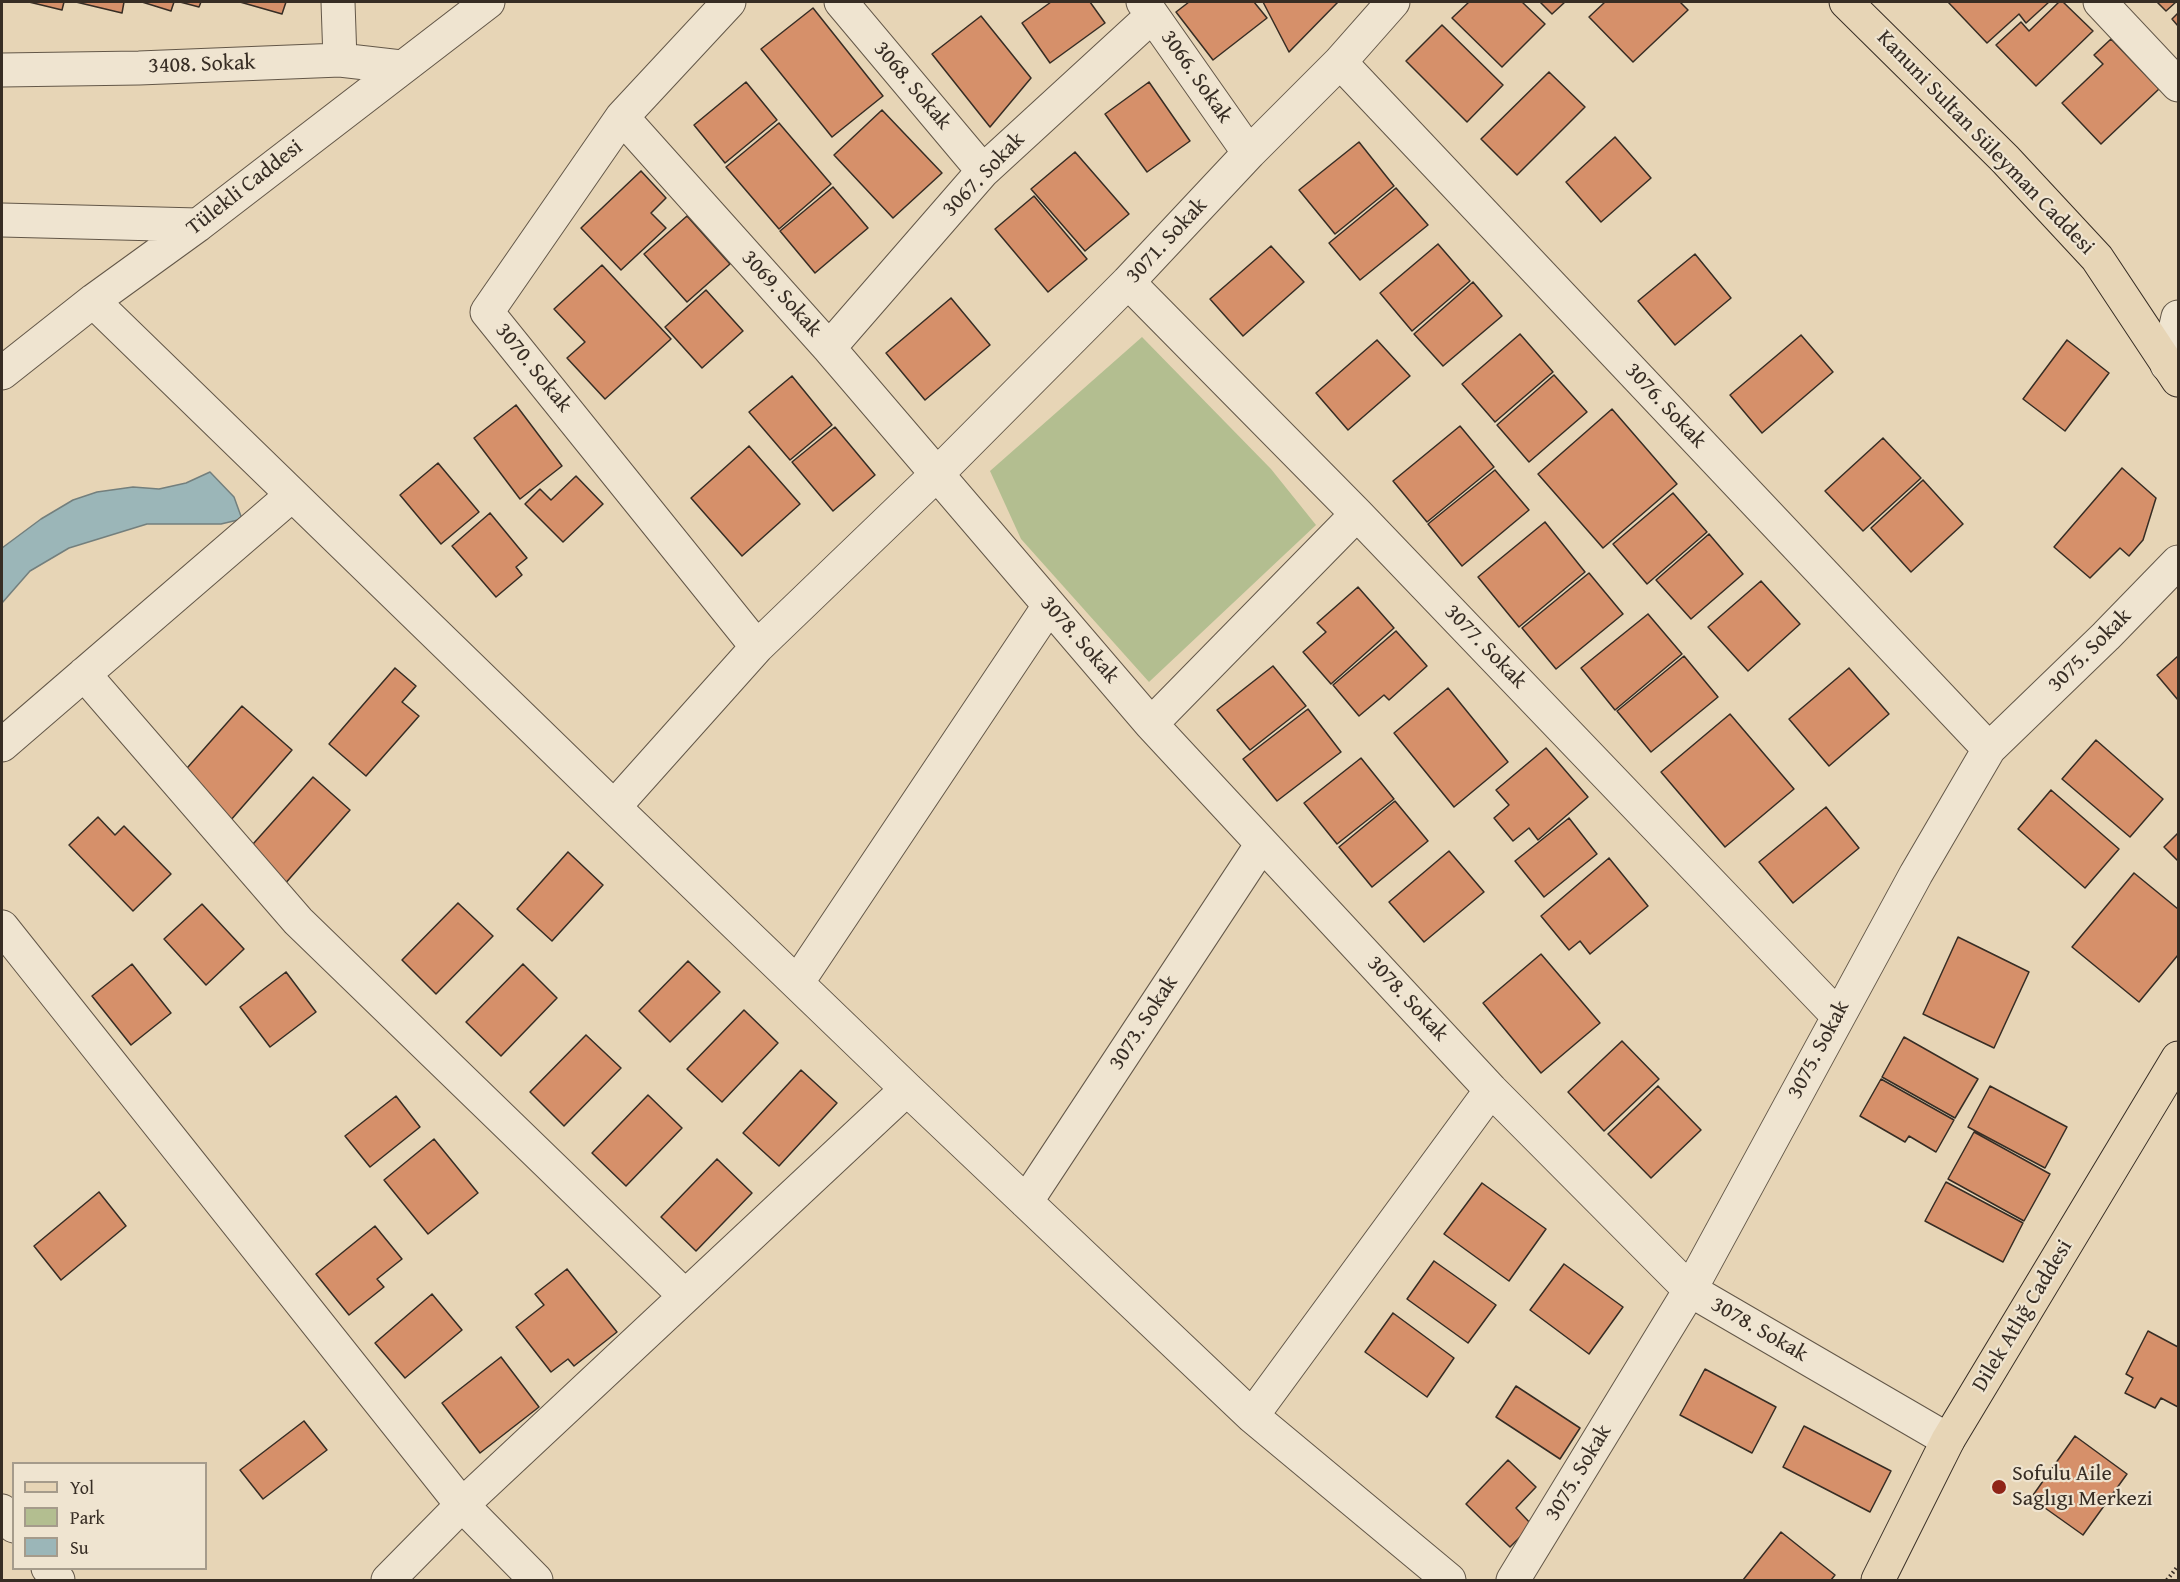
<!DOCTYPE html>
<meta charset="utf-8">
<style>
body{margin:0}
#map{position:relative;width:2180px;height:1582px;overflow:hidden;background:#e7d5b6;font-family:"Gentium Book Plus",serif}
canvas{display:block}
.frame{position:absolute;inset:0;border:3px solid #372d24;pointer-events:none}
.legend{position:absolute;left:12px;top:1462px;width:195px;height:108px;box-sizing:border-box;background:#efe4d0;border:2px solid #a59b8b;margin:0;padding:8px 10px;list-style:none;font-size:18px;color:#372d24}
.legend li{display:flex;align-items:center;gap:12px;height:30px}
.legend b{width:30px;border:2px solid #a59b8b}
</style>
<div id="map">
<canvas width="2180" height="1582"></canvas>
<div class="frame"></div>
<ul class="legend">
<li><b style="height:8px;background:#e7d5b6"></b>Yol</li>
<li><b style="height:16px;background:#b3be90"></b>Park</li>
<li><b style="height:16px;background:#9bb6b8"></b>Su</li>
</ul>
</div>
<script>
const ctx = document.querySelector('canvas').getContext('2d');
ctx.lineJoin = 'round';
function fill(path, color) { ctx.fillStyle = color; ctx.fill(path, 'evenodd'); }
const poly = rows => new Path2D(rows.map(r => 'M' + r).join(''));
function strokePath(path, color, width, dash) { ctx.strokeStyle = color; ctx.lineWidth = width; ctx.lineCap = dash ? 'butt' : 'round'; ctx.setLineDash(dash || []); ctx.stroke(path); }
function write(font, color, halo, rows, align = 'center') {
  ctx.font = font + ' "Gentium Book Plus",serif'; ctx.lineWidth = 4.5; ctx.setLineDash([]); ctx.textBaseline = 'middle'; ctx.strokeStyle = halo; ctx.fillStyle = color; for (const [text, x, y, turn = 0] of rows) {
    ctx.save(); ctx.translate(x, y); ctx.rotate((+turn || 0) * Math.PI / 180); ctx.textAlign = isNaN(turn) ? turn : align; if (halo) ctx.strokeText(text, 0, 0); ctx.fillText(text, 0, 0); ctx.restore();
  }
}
const green = poly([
 [1142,337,1271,469,1316,525,1149,682,1021,539,990,471]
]);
const water = poly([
 [210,472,234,497,242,519,221,524,147,524,69,548,30,571,2,603,2,548,41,519,73,500,97,492,133,487,159,489,186,483,210,472]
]);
const building = poly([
 [29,2,64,2,62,10,29,2],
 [76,2,124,2,122,13,76,2],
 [142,2,174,2,171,11,142,2],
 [180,2,201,2,199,7,180,2],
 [240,2,286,2,282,14,240,2],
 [1051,2,1090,2,1105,23,1050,63,1022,23,1051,2],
 [1189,2,1254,2,1267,18,1213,60,1176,12,1189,2],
 [1263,2,1338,2,1289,52,1263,2],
 [1469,2,1522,2,1545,24,1502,67,1452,18,1469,2],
 [1540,2,1565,2,1552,14,1540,2],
 [1605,2,1680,2,1688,10,1633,62,1589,17,1605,2],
 [1948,2,2049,2,2026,23,2019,14,1987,43,1948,2],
 [2059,2,2063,2,2093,31,2036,86,1996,45,2021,22,2029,31,2059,2],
 [2157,2,2176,2,2166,11,2157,2],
 [813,8,883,96,832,137,761,49,813,8],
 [2178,13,2178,26,2172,19,2178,13],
 [981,16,1031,78,990,127,932,54,981,16],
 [1442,25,1503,85,1467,122,1406,61,1442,25],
 [2111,39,2159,89,2101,144,2062,103,2103,64,2094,55,2111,39],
 [1549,72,1585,107,1517,175,1481,139,1549,72],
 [746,82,777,120,725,163,694,125,746,82],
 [1149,82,1190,141,1147,172,1105,114,1149,82],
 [882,110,942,173,893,218,834,155,882,110],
 [779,123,831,184,779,229,726,167,779,123],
 [1615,137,1651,178,1601,222,1566,182,1615,137],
 [1359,142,1394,186,1335,234,1299,190,1359,142],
 [1075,152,1129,214,1085,251,1031,189,1075,152],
 [641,171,666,198,651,213,666,228,621,270,581,228,641,171],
 [833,187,868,228,815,273,780,231,833,187],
 [1396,188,1428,225,1360,280,1329,243,1396,188],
 [1034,196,1087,259,1048,292,995,229,1034,196],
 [687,216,730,264,687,302,644,254,687,216],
 [1438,244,1470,281,1412,331,1380,293,1438,244],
 [1271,246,1304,282,1243,336,1210,299,1271,246],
 [1695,254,1731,298,1675,345,1638,301,1695,254],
 [602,265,671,339,605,399,567,358,585,342,554,309,602,265],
 [1473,282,1502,316,1443,366,1414,334,1473,282],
 [706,290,743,331,702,368,665,327,706,290],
 [951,298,990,345,925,400,886,353,951,298],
 [1520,334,1553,372,1495,422,1462,384,1520,334],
 [1801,335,1833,372,1762,433,1730,395,1801,335],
 [1377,340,1410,376,1348,430,1316,393,1377,340],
 [2067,340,2109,373,2065,431,2023,399,2067,340],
 [1554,375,1587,412,1529,462,1497,425,1554,375],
 [792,376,832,425,790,460,749,412,792,376],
 [516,405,562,466,520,499,474,438,516,405],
 [1612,409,1677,484,1603,548,1538,474,1612,409],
 [1460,426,1494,467,1427,522,1393,481,1460,426],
 [835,427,875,475,833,511,792,462,835,427],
 [1883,438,1921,478,1863,531,1825,491,1883,438],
 [749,446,800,504,742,556,691,498,749,446],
 [438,463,479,512,441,544,400,495,438,463],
 [2122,468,2156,498,2143,540,2129,556,2120,548,2090,578,2054,547,2122,468],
 [1495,470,1529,510,1462,566,1428,524,1495,470],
 [576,476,603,504,563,542,525,504,540,489,551,500,576,476],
 [1923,480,1963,524,1911,572,1871,528,1923,480],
 [1673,493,1707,532,1647,584,1613,544,1673,493],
 [490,513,527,558,516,567,522,575,496,597,452,546,490,513],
 [1545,522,1585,572,1519,627,1478,577,1545,522],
 [1709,534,1743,574,1691,619,1656,580,1709,534],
 [1589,573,1623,614,1556,669,1522,628,1589,573],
 [1761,581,1800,624,1748,671,1708,627,1761,581],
 [1358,587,1394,628,1331,684,1303,652,1326,632,1317,623,1358,587],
 [1648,614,1682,654,1615,710,1581,668,1648,614],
 [1396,631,1427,666,1389,700,1384,695,1359,716,1333,685,1396,631],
 [1684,656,1718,697,1651,752,1617,711,1684,656],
 [2178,656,2178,700,2157,675,2178,656],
 [1273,666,1306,706,1250,750,1217,710,1273,666],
 [395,668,416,686,402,702,419,716,366,776,329,744,395,668],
 [1849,668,1889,714,1829,766,1789,719,1849,668],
 [1448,688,1508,762,1454,807,1394,733,1448,688],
 [242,706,292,750,230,821,180,776,242,706],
 [1308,709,1341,752,1277,801,1243,759,1308,709],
 [1730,714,1794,789,1725,847,1661,772,1730,714],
 [2096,740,2163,799,2130,837,2062,779,2096,740],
 [1546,748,1588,797,1538,840,1529,828,1513,841,1494,818,1509,805,1496,790,1546,748],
 [1361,758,1394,799,1337,844,1304,803,1361,758],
 [313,777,350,810,283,886,245,853,313,777],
 [2051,790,2119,849,2085,888,2018,829,2051,790],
 [1395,801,1428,841,1372,887,1339,847,1395,801],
 [1826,807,1859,848,1793,903,1759,862,1826,807],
 [98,817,115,835,124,826,171,874,133,911,69,845,98,817],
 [1569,818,1597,854,1544,897,1515,861,1569,818],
 [2178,833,2178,861,2164,847,2178,833],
 [1449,851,1484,892,1424,942,1389,902,1449,851],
 [568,852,603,885,552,941,517,909,568,852],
 [1609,858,1648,906,1590,954,1580,941,1569,950,1541,916,1609,858],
 [2134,873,2178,909,2178,955,2139,1002,2072,947,2134,873],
 [458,903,493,936,436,994,402,960,458,903],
 [202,904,244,949,206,985,164,939,202,904],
 [1958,937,2029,972,1994,1048,1923,1014,1958,937],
 [1541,954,1600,1023,1541,1073,1483,1003,1541,954],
 [688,961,720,992,670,1042,639,1011,688,961],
 [132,964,171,1013,131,1045,92,996,132,964],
 [523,964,557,998,501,1056,466,1022,523,964],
 [286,972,316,1012,270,1047,240,1007,286,972],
 [744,1010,778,1043,722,1102,687,1069,744,1010],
 [586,1035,621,1068,564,1126,530,1092,586,1035],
 [1904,1037,1978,1079,1955,1118,1882,1077,1904,1037],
 [1622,1041,1659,1079,1604,1131,1568,1092,1622,1041],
 [801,1070,837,1103,779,1166,743,1133,801,1070],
 [1881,1079,1954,1120,1936,1152,1909,1136,1905,1142,1860,1116,1881,1079],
 [1658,1086,1701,1130,1651,1178,1608,1134,1658,1086],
 [1990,1086,2067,1127,2045,1168,1968,1127,1990,1086],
 [648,1095,682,1128,626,1186,592,1153,648,1095],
 [396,1096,420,1127,370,1167,345,1136,396,1096],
 [1974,1132,2050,1174,2024,1221,1948,1179,1974,1132],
 [434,1139,478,1193,428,1234,384,1180,434,1139],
 [717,1159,752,1193,696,1251,661,1217,717,1159],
 [1946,1182,2023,1223,2003,1262,1925,1221,1946,1182],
 [1482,1183,1546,1229,1509,1281,1444,1234,1482,1183],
 [99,1192,126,1226,61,1280,34,1246,99,1192],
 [375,1226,402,1259,377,1279,384,1287,349,1315,316,1274,375,1226],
 [1434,1261,1496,1305,1468,1343,1407,1299,1434,1261],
 [1564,1264,1623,1307,1589,1354,1530,1310,1564,1264],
 [567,1269,617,1332,574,1366,568,1359,551,1372,516,1327,544,1305,535,1294,567,1269],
 [432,1294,462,1330,405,1378,375,1343,432,1294],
 [1393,1313,1454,1358,1427,1397,1365,1352,1393,1313],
 [2148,1331,2178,1347,2178,1407,2161,1398,2155,1408,2125,1393,2133,1378,2126,1374,2148,1331],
 [501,1357,539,1407,480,1453,442,1403,501,1357],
 [1705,1369,1776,1407,1752,1453,1680,1415,1705,1369],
 [1516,1386,1580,1428,1560,1459,1496,1417,1516,1386],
 [304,1421,327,1450,263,1499,240,1470,304,1421],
 [1804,1426,1891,1471,1870,1512,1783,1467,1804,1426],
 [2075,1436,2127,1474,2083,1535,2031,1498,2075,1436],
 [1508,1460,1536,1487,1516,1508,1532,1525,1510,1547,1466,1504,1508,1460],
 [1781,1532,1835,1575,1831,1580,1743,1580,1781,1532]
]);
const path = poly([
 [2167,1580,2178,1566]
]);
const minor = poly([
 [338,2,340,60],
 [729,2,622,117,487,312,757,647],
 [841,2,983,171],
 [1143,2,1249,153],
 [2100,2,2178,85],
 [1340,62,1989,749],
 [2,70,139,68,340,60,401,67],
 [622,117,829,348,1151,724,1491,1090,1690,1290,1948,1440],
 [2,220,198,225],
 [1128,282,1357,514,1838,1016],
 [93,301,614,807,907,1089,1252,1416,1449,1580],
 [829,348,983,171,1152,16],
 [2167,365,2178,317],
 [2,373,93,301,198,225,488,2],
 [84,674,298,921,685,1296],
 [1151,724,1357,514],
 [2,745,292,495],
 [614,807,757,647,936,475,1128,282,1249,153,1340,62,1393,2],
 [2,927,462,1505,536,1580],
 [797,983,1049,606],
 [1026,1202,1262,844],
 [1252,1416,1491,1090],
 [2,1511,14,1526],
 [48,1568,58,1580],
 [388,1580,462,1505,907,1089],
 [1513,1580,1690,1290,1916,874,1989,749,2106,636,2178,562]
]);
const major = poly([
 [1846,2,2005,159,2097,258,2178,380],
 [1878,1580,1948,1440,2178,1058]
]);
const markers = [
 [1999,1487,8,"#8f2418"]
];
const streetNames = [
 ["3408. Sokak",202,65,-2],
 ["3066. Sokak",1196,77,55],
 ["3068. Sokak",912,86,50],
 ["Kanuni Sultan Süleyman Caddesi",1985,143,46],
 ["3067. Sokak",984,175,-46],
 ["Tülekli Caddesi",245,188,-38],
 ["3071. Sokak",1167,241,-47],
 ["3069. Sokak",781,294,48],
 ["3070. Sokak",533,368,51],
 ["3076. Sokak",1665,406,47],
 ["3078. Sokak",1079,640,49],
 ["3077. Sokak",1485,647,46],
 ["3075. Sokak",2090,651,-45],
 ["3078. Sokak",1407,999,47],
 ["3073. Sokak",1144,1023,-57],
 ["3075. Sokak",1819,1050,-62],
 ["Dilek Atlığ Caddesi",2023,1316,-59],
 ["3078. Sokak",1759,1330,30],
 ["3075. Sokak",1579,1473,-59]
];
const poiNames = [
 ["Sofulu Aile",2012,1474],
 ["Saglıgı Merkezi",2012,1499]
];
fill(green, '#b3be90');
fill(water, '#9bb6b8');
strokePath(water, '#737f7d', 1.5);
fill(building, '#d6906a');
strokePath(building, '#372d24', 1.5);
strokePath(minor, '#635748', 35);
strokePath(major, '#372d24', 35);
strokePath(path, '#372d24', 4, [1.5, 3]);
strokePath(minor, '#efe4d0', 33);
strokePath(major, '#e7d5b6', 33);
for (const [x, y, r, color] of markers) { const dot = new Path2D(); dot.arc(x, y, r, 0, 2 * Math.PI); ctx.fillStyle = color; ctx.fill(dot); strokePath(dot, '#efe4d0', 2); }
write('22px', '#372d24', '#efe4d0', streetNames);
write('22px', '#372d24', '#efe4d0', poiNames, 'left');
</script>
